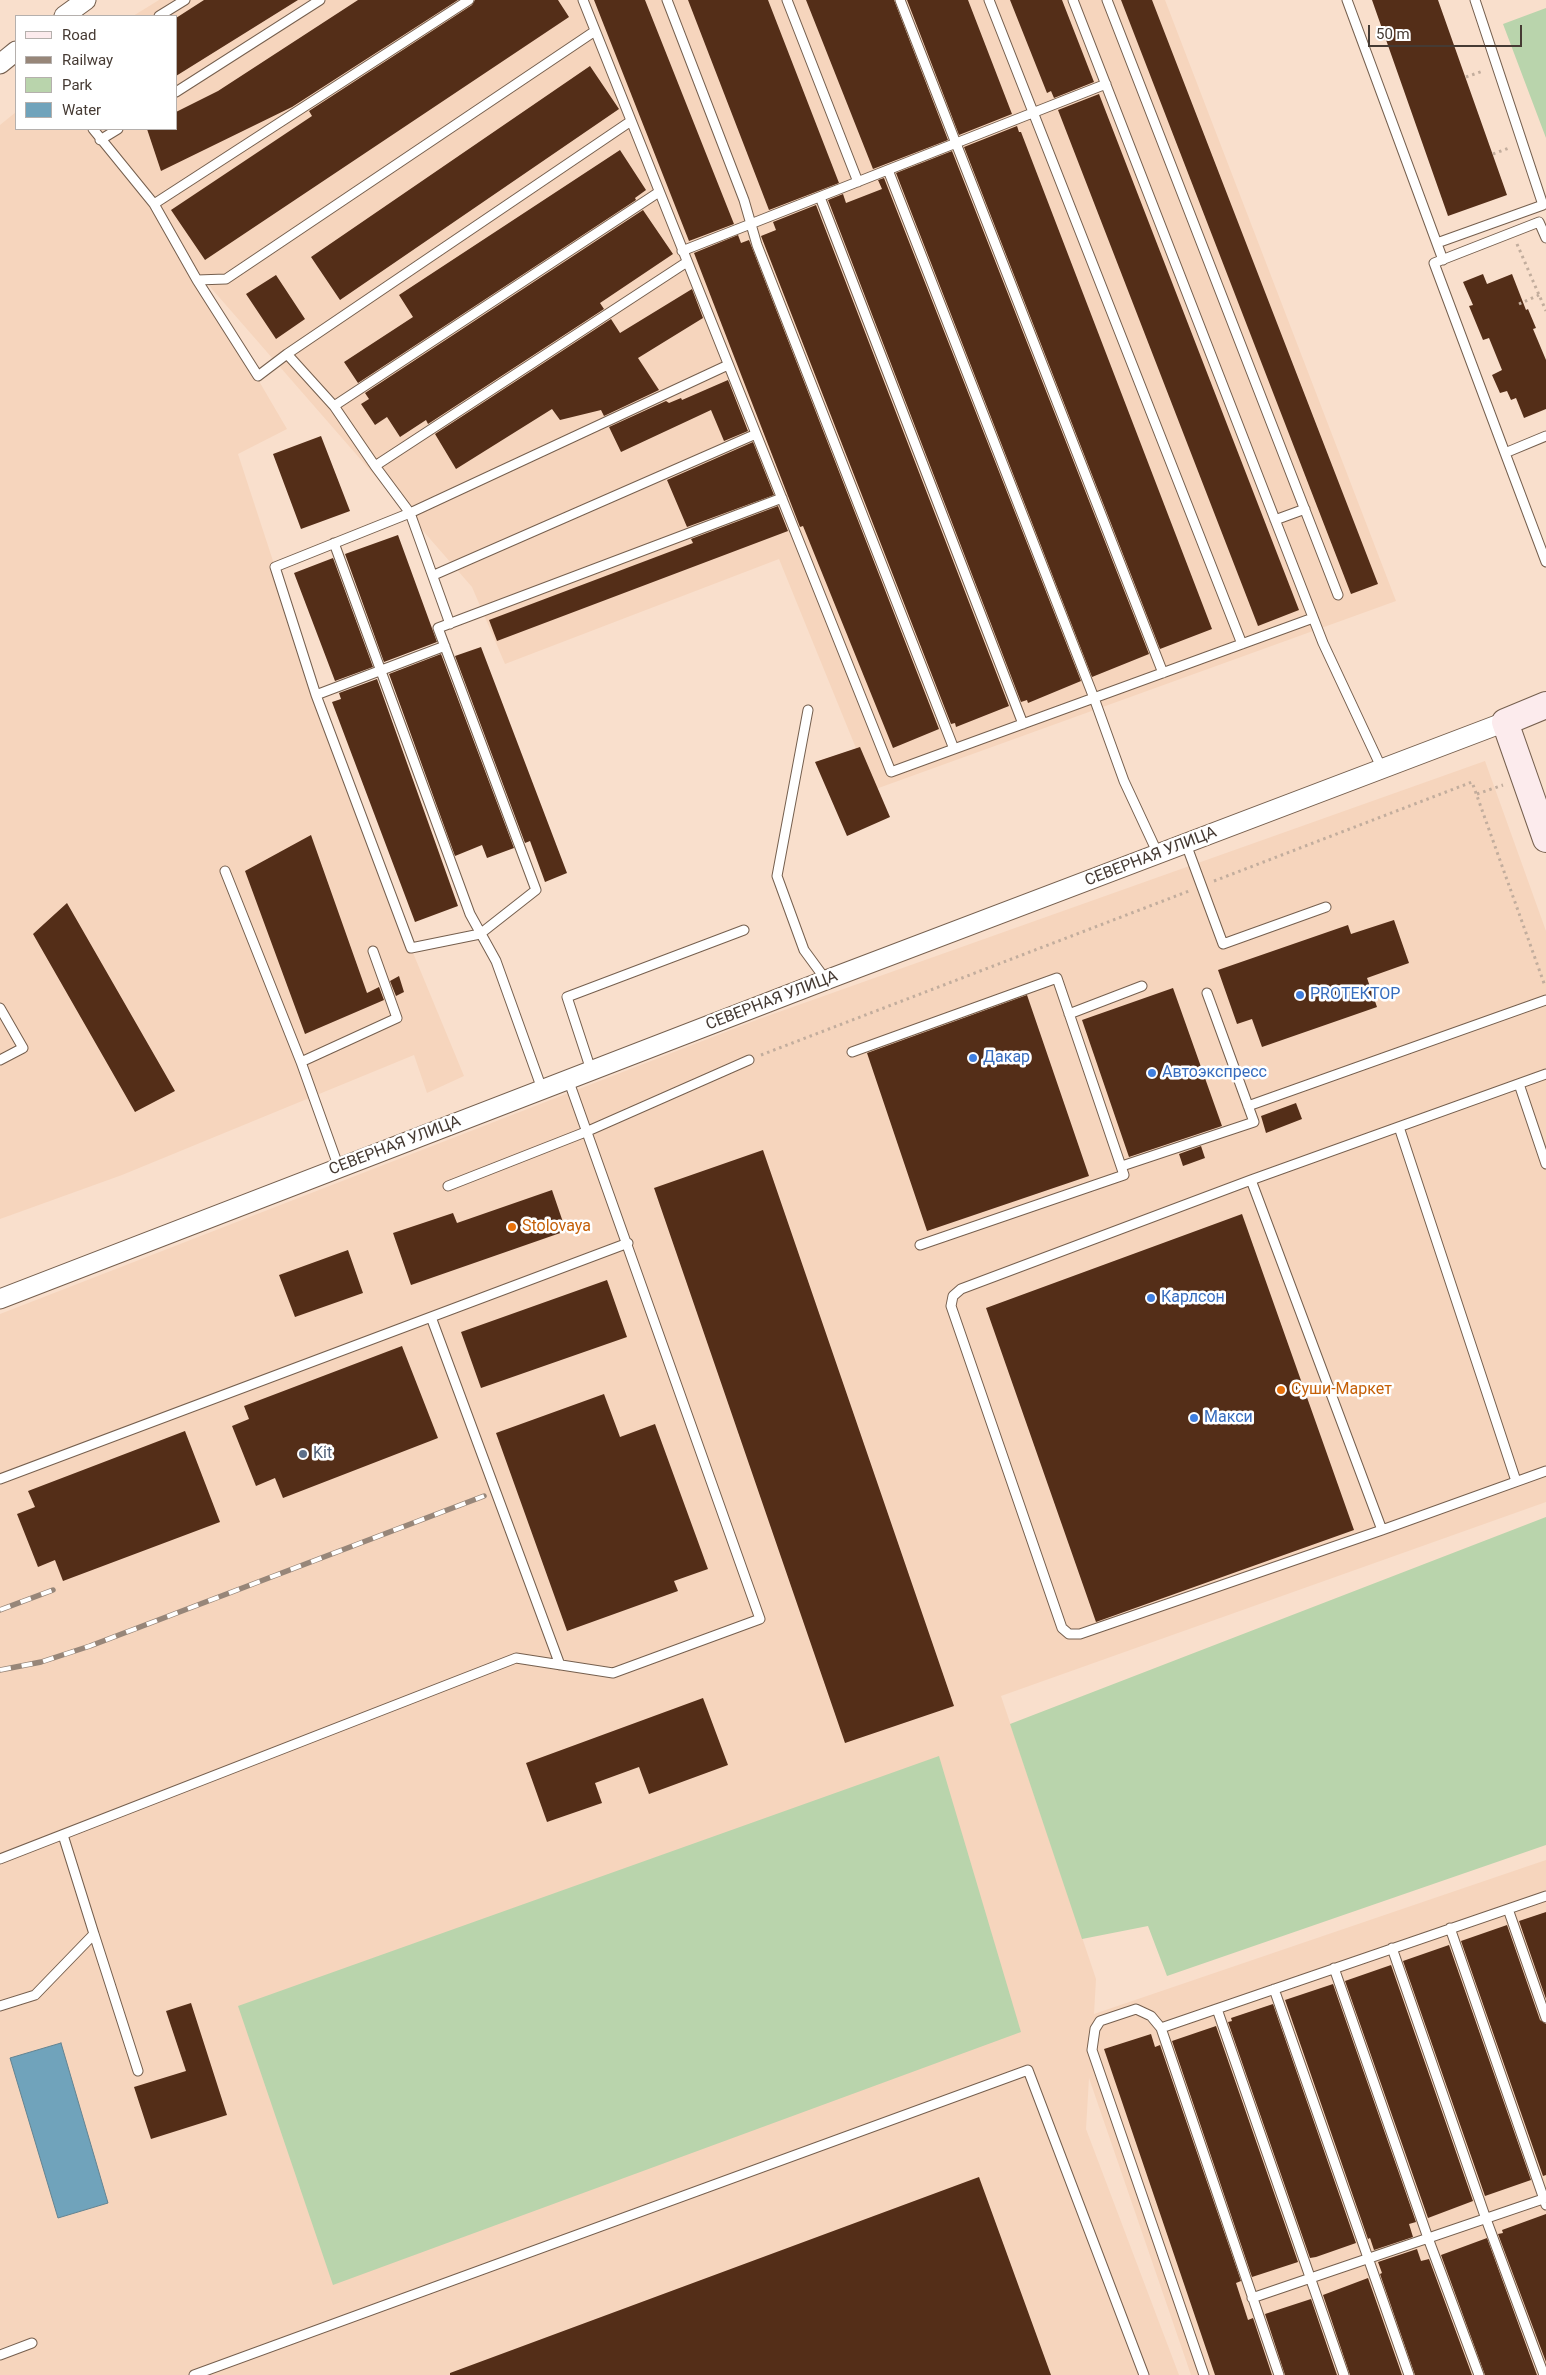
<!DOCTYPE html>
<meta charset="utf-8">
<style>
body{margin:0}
#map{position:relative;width:1546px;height:2375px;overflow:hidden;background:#f9dfcc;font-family:Roboto,sans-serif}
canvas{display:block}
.legend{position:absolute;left:15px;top:15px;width:162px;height:115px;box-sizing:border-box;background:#fff;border:1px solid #b5b0ad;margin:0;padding:6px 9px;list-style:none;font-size:15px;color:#453a33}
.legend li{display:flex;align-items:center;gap:10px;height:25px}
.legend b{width:25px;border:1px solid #b5b0ad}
.scale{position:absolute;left:1368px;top:25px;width:154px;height:22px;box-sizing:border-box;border:2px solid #453a33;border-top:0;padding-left:6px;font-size:15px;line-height:18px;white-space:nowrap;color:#453a33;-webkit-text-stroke:4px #fff;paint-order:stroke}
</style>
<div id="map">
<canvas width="1546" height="2375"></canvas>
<ul class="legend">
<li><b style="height:6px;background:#fcebed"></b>Road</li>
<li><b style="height:6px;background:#978679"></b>Railway</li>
<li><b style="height:14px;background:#b9d4ac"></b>Park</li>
<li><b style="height:14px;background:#70a3bb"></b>Water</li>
</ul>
<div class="scale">50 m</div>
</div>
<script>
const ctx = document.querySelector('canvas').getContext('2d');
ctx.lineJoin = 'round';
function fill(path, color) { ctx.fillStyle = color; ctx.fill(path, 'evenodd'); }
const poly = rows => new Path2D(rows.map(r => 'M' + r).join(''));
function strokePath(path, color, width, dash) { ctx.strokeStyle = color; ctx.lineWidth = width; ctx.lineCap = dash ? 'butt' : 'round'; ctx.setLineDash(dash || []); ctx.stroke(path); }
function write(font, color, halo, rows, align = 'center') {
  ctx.font = font + ' Roboto,sans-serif'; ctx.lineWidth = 5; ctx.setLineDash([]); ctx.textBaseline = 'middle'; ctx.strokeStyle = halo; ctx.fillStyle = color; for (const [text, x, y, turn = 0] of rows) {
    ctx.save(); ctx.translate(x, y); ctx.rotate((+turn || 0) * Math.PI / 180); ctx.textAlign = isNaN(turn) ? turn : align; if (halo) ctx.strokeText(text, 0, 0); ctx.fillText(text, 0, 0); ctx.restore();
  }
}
const built = poly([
 [159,0,1165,0,1396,601,873,790,779,559,505,664,472,587,191,265,287,429,238,454,275,567,411,948,464,1076,427,1093,414,1055,122,1175,0,1219,0,125,16,112,16,129,176,129,176,16,133,16],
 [1485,761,1546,931,1546,1502,1001,1696,1096,1979,1094,2014,1546,1860,1546,2375,1191,2375,1089,2078,1086,2129,1179,2375,0,2375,0,1314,759,1019]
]);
const green = poly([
 [1546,8,1546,138,1503,24],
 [1546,1517,1546,1845,1167,1976,1148,1926,1082,1939,1010,1724],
 [939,1756,1021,2032,333,2285,238,2006]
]);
const water = poly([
 [61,2043,108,2203,58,2218,10,2058,61,2043]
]);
const building = poly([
 [204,0,298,0,176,76,176,18],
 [358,0,458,0,292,107,161,171,147,129,176,129,176,112,218,91],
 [475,0,558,0,569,17,205,260,171,210,312,116,309,111,472,5],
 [594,0,645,0,734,224,689,241],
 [688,0,768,0,839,183,769,210],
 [806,0,894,0,948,140,873,169],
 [907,0,968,0,1012,114,959,135],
 [1010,0,1062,0,1094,82,1054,98,1051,91,1047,93],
 [1121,0,1152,0,1378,584,1351,594],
 [1372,0,1438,0,1507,195,1448,216],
 [590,66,619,109,340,300,311,257],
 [1099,94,1299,610,1258,626,1058,110],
 [1017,126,1019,132,1021,132,1212,629,1160,649,964,147],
 [620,150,646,190,635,198,636,200,358,383,344,362,413,317,399,295],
 [952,151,1149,654,1092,677,896,173],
 [884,178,1081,681,1028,703,1027,700,1021,702,828,200,843,194,846,203,882,189,878,180],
 [816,205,1009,706,956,727,955,723,951,724,761,236,776,230,773,222],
 [643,210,673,254,600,303,604,309,428,424,426,420,400,437,387,417,375,425,361,404,369,399,365,393],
 [738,235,741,243,749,240,939,729,893,748,803,526,800,527,694,253],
 [1483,274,1487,284,1512,274,1526,310,1528,309,1536,328,1533,329,1546,360,1546,409,1524,418,1516,398,1511,400,1507,391,1500,393,1492,375,1502,370,1489,338,1483,340,1469,306,1473,305,1463,282],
 [276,275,305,319,276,339,246,294],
 [692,289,703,318,638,358,659,390,604,416,601,410,560,420,552,409,456,469,435,434,611,319,620,333],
 [728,380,748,431,724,441,711,410,621,452,609,427,666,401,669,403,681,398,682,400],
 [321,436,350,511,301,529,273,454],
 [753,442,774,495,687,527,667,480],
 [778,506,788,531,497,641,489,620,693,543,691,539],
 [398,535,437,642,384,662,345,554],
 [333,558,373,667,335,681,294,573],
 [481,647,567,873,545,882,530,841,525,843,455,656],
 [441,654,514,848,487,858,482,845,455,856,389,674],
 [377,679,458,906,415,922,332,702,341,699,339,693],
 [860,747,890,817,847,836,815,762],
 [311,835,367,993,379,987,384,1000,305,1034,245,871],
 [67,903,175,1091,135,1112,33,934],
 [1394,920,1409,963,1367,978,1377,1007,1262,1047,1252,1019,1237,1024,1218,970,1348,925,1351,934],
 [399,976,404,992,396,996,390,981],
 [1173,988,1222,1126,1129,1157,1082,1020],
 [1027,995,1089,1176,927,1231,867,1053],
 [1296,1103,1302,1119,1266,1133,1261,1116],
 [1201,1146,1205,1158,1183,1166,1179,1154],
 [763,1150,954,1706,845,1743,654,1188],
 [552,1190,566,1231,411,1285,393,1233,453,1213,457,1223],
 [1242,1214,1354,1530,1096,1622,986,1308],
 [348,1250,363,1293,295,1317,279,1275],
 [607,1280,627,1337,481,1388,461,1332],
 [402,1346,438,1438,283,1498,275,1478,256,1486,232,1426,249,1419,244,1406],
 [604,1394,620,1437,655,1424,708,1569,674,1581,678,1591,567,1631,496,1433],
 [185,1431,220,1522,63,1581,55,1560,38,1567,17,1514,35,1507,28,1491],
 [703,1698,728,1765,649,1794,639,1767,595,1783,602,1803,547,1822,526,1763],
 [1546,1912,1546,1999,1519,1921],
 [1507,1925,1540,2020,1546,2024,1546,2175,1543,2176,1461,1941],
 [1449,1945,1531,2180,1485,2196,1403,1961],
 [1391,1965,1473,2201,1428,2218,1345,1981],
 [1333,1984,1416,2222,1409,2224,1413,2237,1374,2250,1370,2238,1368,2239,1285,2000],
 [191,2003,227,2115,151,2139,134,2087,186,2071,166,2011],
 [1273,2004,1356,2243,1316,2257,1310,2258,1228,2022,1232,2021,1231,2018],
 [1216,2026,1298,2262,1252,2277,1172,2041],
 [1151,2034,1155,2047,1160,2045,1241,2281,1236,2283,1248,2320,1253,2318,1272,2375,1215,2375,1104,2049],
 [979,2177,1051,2375,450,2375,450,2373],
 [1546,2214,1546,2362,1498,2234,1503,2233,1502,2230],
 [1487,2238,1537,2375,1485,2375,1441,2255],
 [1417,2249,1421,2261,1429,2259,1472,2375,1415,2375,1380,2274,1382,2273,1378,2262],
 [1368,2278,1402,2375,1350,2375,1323,2295],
 [1311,2299,1337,2375,1285,2375,1265,2314]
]);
const path = poly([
 [1466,77,1483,71],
 [1493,154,1509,148],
 [1517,244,1546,311],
 [1519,304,1539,295],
 [1477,794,1503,785],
 [1214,881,1472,782,1545,986],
 [761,1055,1189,891]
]);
const lane = poly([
 [583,0,891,772,1313,618],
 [667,0,744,200,757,245,954,749],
 [787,0,858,182],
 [900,0,1163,673],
 [989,0,1242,644],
 [1073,0,1323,643,1382,769],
 [1107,0,1338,595],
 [1347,0,1443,260],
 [159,16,185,0],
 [176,92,320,0],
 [93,129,154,204,469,0],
 [100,140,118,129],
 [888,170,1094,698,1124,781,1158,854],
 [820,197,1023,724],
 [154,204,197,280,226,279,595,31],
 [1437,243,1543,205,1475,0],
 [682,251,1106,84],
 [197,280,258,376,287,354,631,121],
 [287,354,334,406,659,192],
 [728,365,410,513,275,567,316,695,411,948,480,934,536,890,438,628,782,498],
 [334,406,375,466,687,262],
 [1546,436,1505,453,1546,562],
 [1505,453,1434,263,1539,222,1546,238],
 [375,466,410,513,450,624],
 [1275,520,1305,509],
 [334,543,470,914,496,961,542,1089],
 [434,575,756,434],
 [316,695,445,646],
 [808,710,777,876,804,950,826,980],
 [1186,844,1223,944,1326,907],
 [225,871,301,1062,339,1168],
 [0,1008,23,1048,0,1060],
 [1069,1014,1142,986],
 [852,1052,1057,978,1124,1175,920,1245],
 [301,1062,397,1018,373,951],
 [591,1070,567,997,744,930],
 [1546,1074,1251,1180,961,1289,953,1296,951,1306,1062,1628,1069,1634,1080,1634,1382,1530,1546,1471],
 [1519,1084,1546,1164],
 [1248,1106,1546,1000],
 [1399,1127,1516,1481],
 [1122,1166,1254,1122,1207,993],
 [1251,1180,1382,1530],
 [448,1186,588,1131,749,1060],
 [431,1317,560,1665],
 [0,1479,628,1243],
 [0,1859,516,1658,613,1673,760,1619,568,1079],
 [1508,1909,1546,2018],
 [1450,1928,1546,2205],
 [94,1934,138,2071],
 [1392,1948,1486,2219,1544,2375],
 [1334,1968,1428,2238,1479,2375],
 [1274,1989,1409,2375],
 [0,2006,35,1995,94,1934,63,1835],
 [1217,2009,1344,2375],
 [1161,2028,1279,2375],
 [1252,2298,1546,2198],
 [0,2355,32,2343],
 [194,2375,1028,2070,1144,2375],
 [1204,2375,1092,2050,1095,2029,1100,2021,1136,2009,1151,2016,1161,2028,1546,1896]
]);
const street = poly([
 [64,16,86,0],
 [0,64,16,51],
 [0,1299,826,980,1505,722]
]);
const secondary = poly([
 [1546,705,1505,722,1546,839]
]);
const rail = poly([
 [0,1610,53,1590],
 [0,1670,41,1662,90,1646,484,1496]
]);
const markers = [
 [1300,995,5,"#3f7fe0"],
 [973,1058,5,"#3f7fe0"],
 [1152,1073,5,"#3f7fe0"],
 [512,1227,5,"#e8710a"],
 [1151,1298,5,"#3f7fe0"],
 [1281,1390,5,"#e8710a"],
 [1194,1418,5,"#3f7fe0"],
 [303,1454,5,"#5c6f8a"]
];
const streetNames = [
 ["СЕВЕРНАЯ УЛИЦА",1151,857,-21],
 ["СЕВЕРНАЯ УЛИЦА",772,1001,-21],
 ["СЕВЕРНАЯ УЛИЦА",395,1146,-21]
];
const shopNames = [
 ["PROТЕКТОР",1310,995],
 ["Дакар",983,1058],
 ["Автоэкспресс",1162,1073],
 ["Карлсон",1161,1298],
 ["Макси",1204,1418]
];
const foodNames = [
 ["Stolovaya",522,1227],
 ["Суши-Маркет",1291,1390]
];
const serviceNames = [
 ["Kit",313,1454]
];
fill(built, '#f6d5bd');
fill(green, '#b9d4ac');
fill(water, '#70a3bb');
strokePath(water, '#638492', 1);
fill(building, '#542e18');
strokePath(lane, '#755f4e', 11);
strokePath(street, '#755f4e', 21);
strokePath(secondary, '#755f4e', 28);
strokePath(path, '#c2ad9d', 3, [2.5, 4]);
strokePath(lane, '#fff', 9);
strokePath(street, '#fff', 19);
strokePath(secondary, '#fcebed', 26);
strokePath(rail, '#978679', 5.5);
strokePath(rail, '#fff', 4, [11]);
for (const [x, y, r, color] of markers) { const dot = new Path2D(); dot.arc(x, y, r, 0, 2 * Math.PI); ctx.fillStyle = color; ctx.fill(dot); strokePath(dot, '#fff', 2); }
write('16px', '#453a33', '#fff', streetNames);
write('16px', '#366cbe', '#fff', shopNames, 'left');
write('16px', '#c56008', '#fff', foodNames, 'left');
write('16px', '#4e5e75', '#fff', serviceNames, 'left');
</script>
